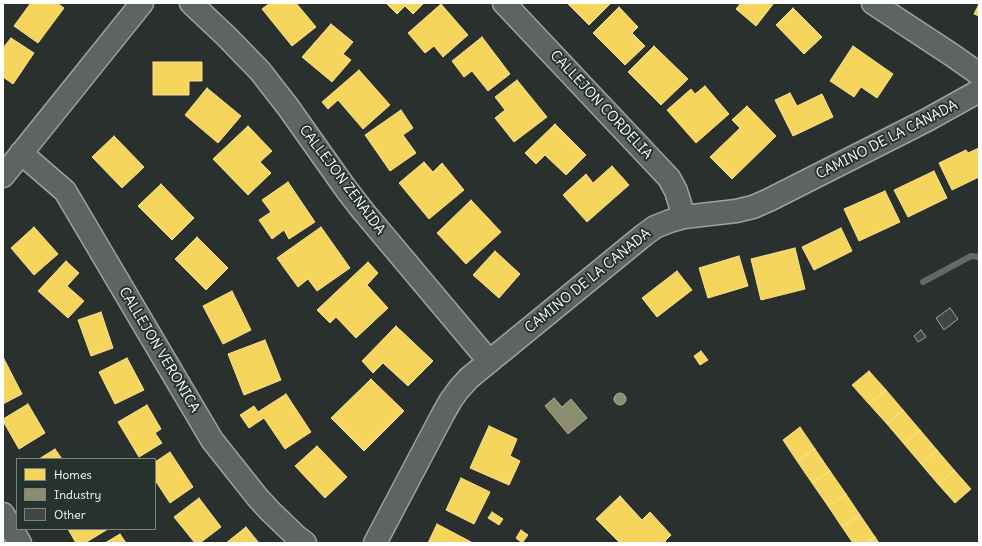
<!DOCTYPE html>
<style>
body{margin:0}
#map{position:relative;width:982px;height:546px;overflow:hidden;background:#29302d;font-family:Delius,sans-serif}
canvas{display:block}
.frame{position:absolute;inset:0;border:4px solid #fff;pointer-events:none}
.legend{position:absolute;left:16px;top:458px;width:140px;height:72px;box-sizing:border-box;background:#26332d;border:1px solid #7d8581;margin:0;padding:5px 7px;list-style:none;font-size:12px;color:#fff}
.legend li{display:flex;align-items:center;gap:8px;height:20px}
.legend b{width:20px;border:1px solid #7d8581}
</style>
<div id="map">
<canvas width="982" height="546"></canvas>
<div class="frame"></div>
<ul class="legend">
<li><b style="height:11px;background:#f6d55c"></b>Homes</li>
<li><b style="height:11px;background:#8c8c6e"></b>Industry</li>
<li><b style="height:11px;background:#414644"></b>Other</li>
</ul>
</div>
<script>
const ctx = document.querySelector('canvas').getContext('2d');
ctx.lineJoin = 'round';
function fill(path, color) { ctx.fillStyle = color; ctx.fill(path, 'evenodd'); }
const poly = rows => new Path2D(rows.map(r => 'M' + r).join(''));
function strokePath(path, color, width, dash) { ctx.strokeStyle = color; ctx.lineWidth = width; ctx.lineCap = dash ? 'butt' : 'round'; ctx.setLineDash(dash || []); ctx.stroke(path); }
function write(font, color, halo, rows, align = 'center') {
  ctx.font = font + ' Delius,sans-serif'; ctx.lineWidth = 4; ctx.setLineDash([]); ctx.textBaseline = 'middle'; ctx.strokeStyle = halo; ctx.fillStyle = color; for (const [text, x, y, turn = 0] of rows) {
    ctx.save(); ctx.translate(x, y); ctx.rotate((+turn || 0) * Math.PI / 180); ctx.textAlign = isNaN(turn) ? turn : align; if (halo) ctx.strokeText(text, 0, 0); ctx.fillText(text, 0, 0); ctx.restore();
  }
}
const homes = poly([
 [29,3,57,3,64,8,38,43,14,26,30,4,29,3],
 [270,3,296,3,316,27,292,46,262,9,270,3],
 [386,3,424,3,413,14,405,6,397,14,386,3],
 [567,3,609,3,610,4,589,25,567,3],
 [741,3,774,3,756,26,736,9,741,3],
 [441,4,468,35,443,57,434,46,425,53,408,33,441,4],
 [979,4,979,16,974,14,979,4],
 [619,7,638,27,632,33,645,46,625,65,593,33,619,7],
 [793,8,822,37,804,54,776,25,793,8],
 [331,24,353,42,343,54,351,60,332,82,302,57,331,24],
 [482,37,510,74,488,91,472,71,464,77,452,61,482,37],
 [11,38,34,53,13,84,3,77,3,48,11,38],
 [654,46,688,79,661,105,628,72,654,46],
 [853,46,893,74,877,98,861,87,854,97,830,81,853,46],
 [153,62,202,62,202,81,189,81,189,95,153,95,153,62],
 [359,70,390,105,363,129,338,100,328,109,322,102,359,70],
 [517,80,547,117,514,142,495,118,505,110,495,97,517,80],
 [705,86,729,114,696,143,667,110,691,89,695,94,705,86],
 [207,88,241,116,218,143,185,115,207,88],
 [790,93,797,106,822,94,833,117,793,136,775,100,790,93],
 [747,106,776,136,732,179,710,157,740,128,732,120,747,106],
 [401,110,413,128,403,135,416,153,390,171,365,135,401,110],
 [555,124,586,155,566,175,545,155,536,164,525,153,555,124],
 [248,126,272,151,260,162,271,173,248,195,213,159,248,126],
 [114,136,144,167,122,188,92,157,114,136],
 [979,148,979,177,952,190,939,163,966,150,968,153,979,148],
 [424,162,433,172,442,163,464,190,429,219,399,183,424,162],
 [612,166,629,185,587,222,563,195,586,174,593,183,612,166],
 [934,171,947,198,908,217,894,190,934,171],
 [288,182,315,222,289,239,284,230,272,239,259,220,271,212,262,200,288,182],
 [161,184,194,218,172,240,138,206,161,184],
 [885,191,900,222,859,241,844,209,885,191],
 [471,200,501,232,466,264,437,233,471,200],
 [34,227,58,254,34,275,11,248,34,227],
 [321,227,350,268,317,291,308,279,298,287,277,258,321,227],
 [841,228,852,251,814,270,802,247,841,228],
 [197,237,228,268,206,290,175,259,197,237],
 [795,248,805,289,761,300,751,259,795,248],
 [495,251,520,274,499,298,473,275,495,251],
 [739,256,748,286,708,298,699,268,739,256],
 [66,261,79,273,67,286,84,301,68,318,38,291,66,261],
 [368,262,378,273,367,285,388,308,356,338,336,317,330,323,317,310,368,262],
 [677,271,692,290,657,317,642,298,677,271],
 [232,291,251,330,223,344,203,306,232,291],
 [101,312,113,348,91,356,78,320,101,312],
 [396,326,433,361,408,386,383,363,373,373,362,361,396,326],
 [265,340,281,380,244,395,228,354,265,340],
 [701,351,708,360,700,365,694,356,701,351],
 [3,357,22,394,3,404,3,357],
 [127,358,144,390,115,404,99,372,127,358],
 [869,371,886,390,869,404,852,385,869,371],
 [371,379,404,411,364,451,331,418,371,379],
 [886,390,903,410,887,424,869,404,886,390],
 [286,394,311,432,285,449,264,418,249,428,240,415,254,406,258,412,286,394],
 [28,404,45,433,19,449,3,421,3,419,28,404],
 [147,405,161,429,155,433,162,443,139,457,118,422,147,405],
 [903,410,920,430,904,444,887,424,903,410],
 [489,426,517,439,510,456,520,461,509,485,470,468,489,426],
 [800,427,815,449,797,461,783,440,800,427],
 [920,430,937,450,921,464,904,444,920,430],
 [317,446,347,477,325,498,295,466,317,446],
 [55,449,62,459,39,459,55,449],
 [815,449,830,471,812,483,797,461,815,449],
 [937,450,954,470,938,484,921,464,937,450],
 [170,452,193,487,170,503,155,480,155,462,170,452],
 [954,470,971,489,955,503,938,484,954,470],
 [830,471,846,494,828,506,812,483,830,471],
 [461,478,490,492,474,524,446,510,461,478],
 [846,494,860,515,842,527,828,506,846,494],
 [620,496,642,520,650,512,671,535,665,541,667,543,620,543,596,519,620,496],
 [199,498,221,527,200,543,195,543,174,517,199,498],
 [492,512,503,519,499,525,488,518,492,512],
 [860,515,875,537,866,543,853,543,842,527,860,515],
 [437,524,473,543,428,543,437,524],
 [246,527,259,543,226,543,246,527],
 [68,529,108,529,85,543,76,543,68,529],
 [521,530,528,535,522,543,516,538,521,530],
 [120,534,126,543,105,543,120,534],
 [875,537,879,543,866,543,875,537]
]);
const industry = poly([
 '614 399a6 6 0 1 1 12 0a6 6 0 1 1-12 0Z',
 [554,398,562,407,571,399,587,418,568,434,545,406,554,398]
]);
const stream = poly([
 [923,282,971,256,979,257]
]);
const building = poly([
 [950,308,958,319,944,330,936,318,950,308],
 [921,330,926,337,918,342,914,336,921,330]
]);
const minor = poly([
 [191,3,227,37,260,71,288,107,346,189,363,211,489,361],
 [504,3,669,178,676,191,684,217],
 [873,3,952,55,979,74],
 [21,153,65,191,212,440,258,498,270,511,296,536,305,543],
 [3,176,142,3],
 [3,514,20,543],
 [375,543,443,414,451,400,459,389,469,378,644,235,655,227,670,221,684,217,736,211,753,207,769,200,927,120,979,91]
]);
const streetNames = [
 ["CALLEJON CORDELIA",601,105,47],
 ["CAMINO DE LA CANADA",887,140,-27],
 ["CALLEJON ZENAIDA",342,180,53],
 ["CAMINO DE LA CANADA",588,281,-39],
 ["CALLEJON VERONICA",159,350,59]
];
fill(homes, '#f6d55c');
strokePath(homes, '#f9e28d', 1);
fill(industry, '#8c8c6e');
strokePath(industry, '#aeae9a', 1);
strokePath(stream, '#616a66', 6);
fill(building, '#414644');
strokePath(building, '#9fa2a0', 1);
strokePath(minor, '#9fa2a0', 25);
strokePath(minor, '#5f6362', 22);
write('14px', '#fff', '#26332d', streetNames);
</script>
